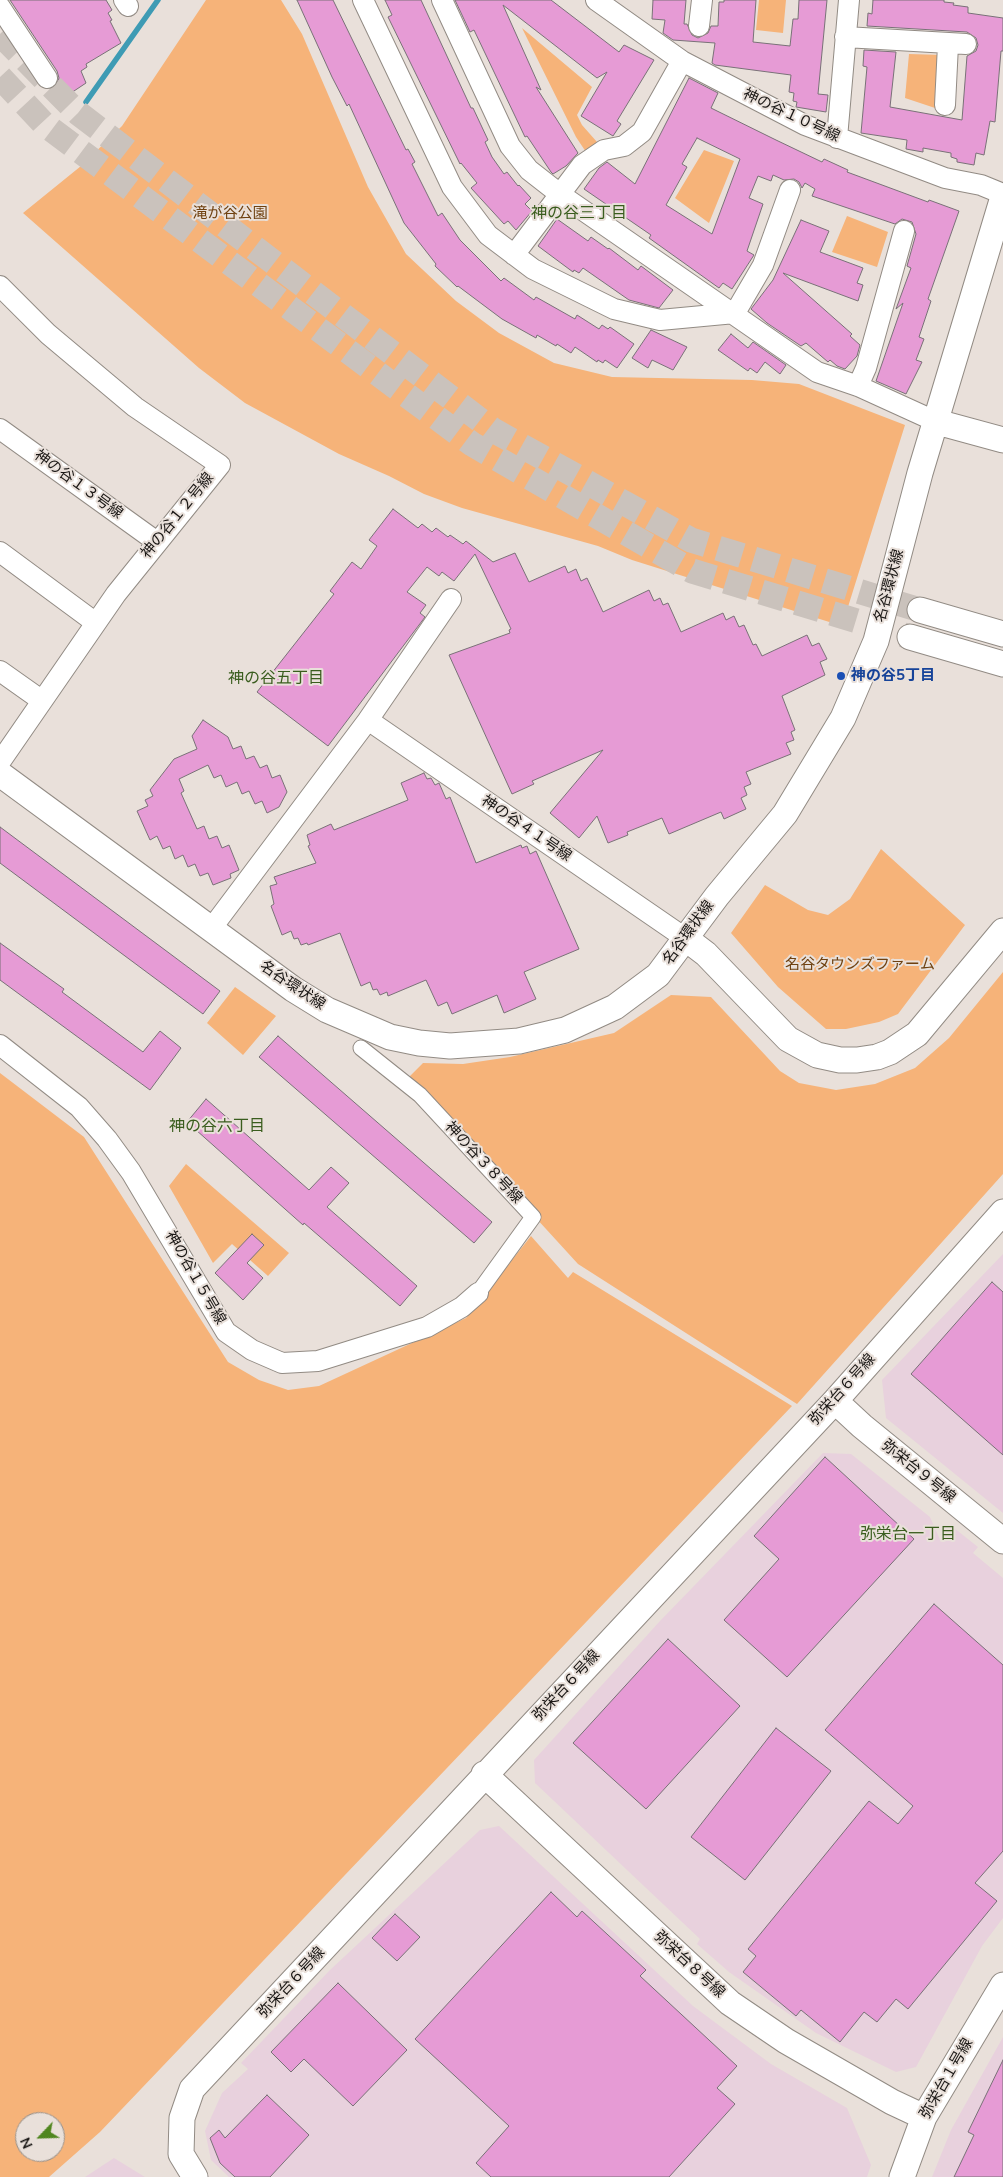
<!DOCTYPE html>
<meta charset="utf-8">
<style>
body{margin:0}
#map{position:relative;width:1003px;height:2177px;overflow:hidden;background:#e9e0da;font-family:"Nunito Sans",sans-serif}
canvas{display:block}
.north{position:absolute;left:15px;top:2112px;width:50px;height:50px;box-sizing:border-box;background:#e9e0da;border:1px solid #96908b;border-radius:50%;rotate:246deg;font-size:14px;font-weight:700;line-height:20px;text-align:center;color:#1a1715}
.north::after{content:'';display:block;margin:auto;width:18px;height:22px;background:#50861f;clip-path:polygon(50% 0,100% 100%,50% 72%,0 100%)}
</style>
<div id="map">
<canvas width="1003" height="2177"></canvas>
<div class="north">N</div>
</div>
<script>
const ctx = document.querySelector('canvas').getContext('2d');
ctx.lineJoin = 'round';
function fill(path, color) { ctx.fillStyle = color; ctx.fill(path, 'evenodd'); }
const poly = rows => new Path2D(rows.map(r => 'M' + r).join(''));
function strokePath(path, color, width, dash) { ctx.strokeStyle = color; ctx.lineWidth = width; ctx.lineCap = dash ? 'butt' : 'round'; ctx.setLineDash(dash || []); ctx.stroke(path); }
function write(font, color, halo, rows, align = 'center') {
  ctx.font = font + ' "Nunito Sans","Noto Sans JP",sans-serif'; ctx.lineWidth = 4; ctx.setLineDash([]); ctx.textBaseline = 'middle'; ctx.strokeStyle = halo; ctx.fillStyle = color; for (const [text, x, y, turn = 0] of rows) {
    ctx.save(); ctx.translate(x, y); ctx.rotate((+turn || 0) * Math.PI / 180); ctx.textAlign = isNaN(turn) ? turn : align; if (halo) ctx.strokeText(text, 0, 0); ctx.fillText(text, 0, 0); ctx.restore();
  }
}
const industrial = poly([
 [1003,1254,1003,1513,886,1418,882,1380],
 [823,1453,851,1454,930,1517,941,1542,954,1528,978,1547,973,1553,1003,1578,1003,1918,982,1946,916,2067,896,2072,816,2033,729,1972,697,1944,700,1939,535,1783,534,1760,660,1621],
 [499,1826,693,2006,771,2064,847,2108,871,2165,867,2177,229,2177,211,2160,205,2131,222,2093,248,2069,241,2063,330,1970,480,1830],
 [1003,2037,1003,2177,932,2177,951,2130],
 [114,2158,145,2177,85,2177]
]);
const green = poly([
 [206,0,281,0,302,34,368,187,406,254,456,301,499,333,554,363,612,377,752,380,799,384,905,425,842,626,632,560,598,546,462,508,424,494,389,476,339,454,245,403,199,368,23,213,81,166,122,126],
 [759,0,786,0,783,33,756,30],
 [522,28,592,87,577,115,582,125,597,142,586,152,576,137],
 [909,54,942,55,938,109,905,98],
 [704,150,734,161,709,223,675,198],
 [847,216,888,232,877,267,832,252],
 [881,849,965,925,898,1014,879,1022,846,1029,826,1029,778,987,731,933,765,885,808,910,828,915,850,899],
 [1003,972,1003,1174,797,1404,578,1264,408,1078,423,1063,463,1064,510,1057,614,1033,671,995,711,997,780,1071,799,1083,836,1090,875,1084,915,1068,949,1038],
 [235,987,276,1016,243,1055,207,1023],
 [0,1073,84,1137,228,1362,259,1380,288,1390,319,1386,466,1318,531,1236,568,1278,573,1272,792,1406,100,2132,49,2177,0,2177],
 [25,2122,55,2122,55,2152,25,2152],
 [186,1164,289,1253,268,1276,232,1244,213,1263,169,1186]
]);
const stream = poly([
 [86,102,158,0]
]);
const building = poly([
 [10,0,106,0,112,10,108,13,112,20,110,21,121,43,86,64,87,67,81,71,86,83,65,97,56,85,59,78,57,71,10,0],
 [297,0,333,0,406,150,408,149,415,162,412,164,438,216,442,213,460,240,501,281,504,278,534,300,536,297,575,319,577,315,599,329,602,325,608,329,610,327,634,344,617,368,605,360,603,363,598,360,597,362,575,347,571,353,557,344,556,346,537,335,536,338,502,319,458,286,457,287,435,266,436,264,404,223,349,104,347,106,332,77,297,0],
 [385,0,421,0,471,108,473,108,488,140,485,142,492,157,504,174,507,172,518,186,519,185,531,198,525,204,532,211,516,230,508,221,504,224,471,188,477,183,461,163,460,164,388,17,392,15,385,0],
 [455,0,551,0,619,52,624,45,654,60,617,121,621,124,613,136,581,116,607,72,597,78,503,5,541,90,536,87,578,153,566,166,553,174,551,172,527,136,525,137,474,30,470,32,455,0],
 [653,0,686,0,684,24,687,24,692,35,698,38,708,33,711,26,718,26,719,2,724,2,724,0,756,0,753,42,790,46,793,19,798,19,799,0,827,0,818,94,828,95,826,112,796,107,797,102,793,101,794,93,789,92,791,75,715,65,712,63,715,43,673,40,663,33,665,20,652,19,653,0],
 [873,0,944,0,944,2,954,3,953,5,968,7,968,13,1003,18,1003,51,1001,51,995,122,990,121,984,155,976,153,974,165,957,162,957,159,951,157,951,153,923,148,923,152,906,149,907,140,861,133,867,67,863,66,864,50,896,52,890,107,962,120,967,56,976,51,978,45,976,38,967,32,867,26,868,13,872,14,873,0],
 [689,78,718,93,711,108,776,140,822,162,824,159,848,170,847,172,928,202,929,200,959,211,928,299,931,301,919,337,924,339,916,360,922,362,906,394,876,381,903,303,896,309,911,268,907,266,916,234,912,222,902,219,895,224,812,196,815,189,805,183,802,188,799,182,794,179,784,180,773,175,771,181,758,176,749,198,763,204,747,251,754,255,732,289,723,283,719,288,649,238,651,235,584,189,599,168,607,162,635,184,689,78],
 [697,138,740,159,712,234,666,205,687,167,682,164,697,138],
 [557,219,588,241,591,237,608,249,609,248,638,270,641,266,673,290,659,308,629,300,583,268,579,273,574,270,573,272,538,246,557,219],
 [801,220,829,231,820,252,863,268,857,283,863,285,858,301,783,273,852,334,850,336,860,345,857,356,845,369,837,366,830,360,828,362,806,343,801,346,767,323,751,309,773,280,801,220],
 [651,330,687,347,673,370,652,360,648,368,632,358,651,330],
 [731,334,748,348,753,342,786,365,780,374,765,362,757,373,750,368,748,371,718,350,731,334],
 [393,509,418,528,422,524,432,532,436,528,448,537,450,535,463,544,466,541,493,562,515,553,529,582,565,566,568,573,576,569,581,581,587,578,603,612,649,590,654,601,660,598,663,605,668,603,681,632,723,613,726,620,734,616,739,627,744,625,753,645,756,644,762,656,807,635,812,646,819,643,827,659,820,662,825,675,782,696,795,730,791,732,794,740,786,743,791,754,746,772,751,784,744,787,747,795,741,798,746,809,724,819,721,812,669,834,662,818,627,832,628,835,608,843,597,816,579,838,550,813,603,750,532,781,534,784,512,794,449,655,510,633,509,630,511,629,475,554,454,581,442,572,439,576,427,567,407,592,426,605,420,613,425,617,328,746,257,692,334,594,330,591,352,562,361,569,377,546,369,540,393,509],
 [203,720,228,737,233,749,241,746,246,759,254,756,260,768,267,765,272,778,280,775,287,792,279,807,267,813,262,801,255,804,249,791,242,794,237,782,226,787,221,775,214,778,208,765,179,779,184,791,181,793,197,829,204,826,209,839,217,836,222,848,229,845,239,870,230,874,231,878,213,885,208,873,200,876,195,864,188,867,183,855,175,859,170,846,163,849,157,836,150,840,137,811,148,806,145,800,153,796,150,790,174,759,197,749,192,736,203,720],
 [424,773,427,779,431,778,435,785,439,783,446,799,450,797,476,863,521,845,522,848,527,846,530,854,536,851,579,949,524,972,536,999,504,1013,497,995,452,1014,447,1002,438,1006,426,980,388,996,387,992,380,995,377,989,373,990,370,982,361,986,340,933,308,945,307,943,301,945,298,938,294,939,291,931,282,935,271,906,274,904,270,886,277,884,274,877,316,863,308,846,310,845,307,835,331,824,334,830,408,800,401,783,424,773],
 [0,827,220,991,203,1014,0,863,0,827],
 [0,943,64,989,62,992,143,1052,160,1031,181,1048,150,1090,0,980,0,943],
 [278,1036,492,1222,474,1243,259,1057,278,1036],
 [206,1099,309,1190,331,1167,349,1183,327,1207,417,1286,400,1306,304,1223,303,1225,187,1122,206,1099],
 [252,1234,264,1245,247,1263,263,1278,243,1300,215,1273,252,1234],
 [992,1282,1003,1292,1003,1455,911,1374,992,1282],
 [825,1457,914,1539,787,1677,724,1620,779,1559,754,1536,825,1457],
 [934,1604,1003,1665,1003,1851,975,1883,997,1901,908,2009,896,1999,877,2022,864,2012,840,2042,801,2010,796,2016,743,1972,756,1956,748,1949,869,1801,898,1824,913,1806,825,1730,934,1604],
 [668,1639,740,1706,646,1809,573,1743,668,1639],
 [776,1728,831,1771,745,1880,691,1837,776,1728],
 [551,1892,577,1917,582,1911,646,1970,640,1976,737,2066,717,2088,735,2104,669,2177,491,2177,476,2163,509,2126,415,2039,551,1892],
 [395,1914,420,1937,397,1961,372,1938,395,1914],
 [338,1983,407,2050,353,2106,304,2059,291,2072,271,2052,338,1983],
 [1003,2060,1003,2177,954,2177,974,2135,968,2132,1003,2060],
 [267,2095,309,2135,270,2177,235,2177,220,2163,210,2138,219,2130,225,2138,267,2095]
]);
const tertiaryTunnel = poly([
 [0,34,78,113,493,430,691,540,920,610],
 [0,77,44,124,472,444,692,571,910,637]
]);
const pedestrian = poly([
 [361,1048,420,1095,533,1217,478,1293]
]);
const minor = poly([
 [124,0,128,6],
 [363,0,452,187,488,235,533,269,614,309,660,320,735,313,763,265,790,190],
 [442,0,510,146,529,170,561,195,817,372,858,386,937,422],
 [596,0,682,61,805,125,945,178,981,185,1003,194],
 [0,7,47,78],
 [699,26,702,0],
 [845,37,966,44],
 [945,105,948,45],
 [837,138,849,0],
 [514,255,582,165,604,150,624,146,642,132,682,61],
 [0,286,48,334,135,407,220,465,116,594,0,762],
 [858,386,866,368,904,231],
 [0,429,157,542],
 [0,552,96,623],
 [0,671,41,700],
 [368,720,451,599],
 [211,929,368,720,685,938],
 [0,1045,79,1107,107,1139,131,1172,226,1332,252,1350,282,1363,318,1361,427,1327,462,1307,478,1293]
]);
const tertiary = poly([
 [937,422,1003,440],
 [920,610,1003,634],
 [910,637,1003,664],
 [0,774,293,989,327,1010,390,1037,419,1043,450,1046,519,1041,565,1030,615,1007,658,975,717,896,785,814,843,718,876,641,920,473,1003,197],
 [685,938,706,954,788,1039,817,1055,840,1060,857,1060,877,1057,890,1052,917,1034,1003,931],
 [835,1401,862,1426,1003,1541],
 [484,1774,730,2003,786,2041,892,2102,924,2117],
 [195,2177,181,2154,182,2118,192,2089,835,1401,1003,1212],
 [902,2177,924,2117,1003,1985]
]);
const markers = [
 [841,676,5,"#1a4fb4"]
];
const streetNames = [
 ["神の谷１０号線",791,116,25],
 ["神の谷１３号線",78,485,36],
 ["神の谷１２号線",178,516,-51],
 ["名谷環状線",890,586,-75],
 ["神の谷４１号線",526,829,34],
 ["名谷環状線",689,933,-54],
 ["名谷環状線",292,986,34],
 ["神の谷３８号線",483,1163,47],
 ["神の谷１５号線",195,1278,60],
 ["弥栄台６号線",843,1390,-48],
 ["弥栄台９号線",918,1472,39],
 ["弥栄台６号線",567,1686,-47],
 ["弥栄台８号線",689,1965,43],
 ["弥栄台６号線",292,1983,-47],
 ["弥栄台１号線",947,2079,-60]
];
const parkNames = [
 ["滝が谷公園",230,214],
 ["名谷タウンズファーム",860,965]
];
const transitNames = [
 ["神の谷5丁目",851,676]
];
const neighbourhoodNames = [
 ["神の谷三丁目",579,214],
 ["神の谷五丁目",276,679],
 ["神の谷六丁目",217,1127],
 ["弥栄台一丁目",908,1535]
];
fill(industrial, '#e8d1dd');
fill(green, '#f6b379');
strokePath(stream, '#3e9bb4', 5.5);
fill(building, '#e69bd5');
strokePath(building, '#797177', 1);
strokePath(tertiaryTunnel, '#cac2bc', 25, [25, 12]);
strokePath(pedestrian, '#928b84', 17);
strokePath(minor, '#928b84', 22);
strokePath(tertiary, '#928b84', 27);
strokePath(pedestrian, '#fff', 15);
strokePath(minor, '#fff', 20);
strokePath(tertiary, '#fff', 25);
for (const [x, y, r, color] of markers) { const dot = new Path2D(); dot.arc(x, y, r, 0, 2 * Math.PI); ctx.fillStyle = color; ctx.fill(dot); strokePath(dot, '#e9e0da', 2); }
write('15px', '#1a1715', '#e9e0da', streetNames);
write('15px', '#6f4110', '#e9e0da', parkNames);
write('bold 15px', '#164399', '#e9e0da', transitNames, 'left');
write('16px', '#3a5d1e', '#e9e0da', neighbourhoodNames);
</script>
